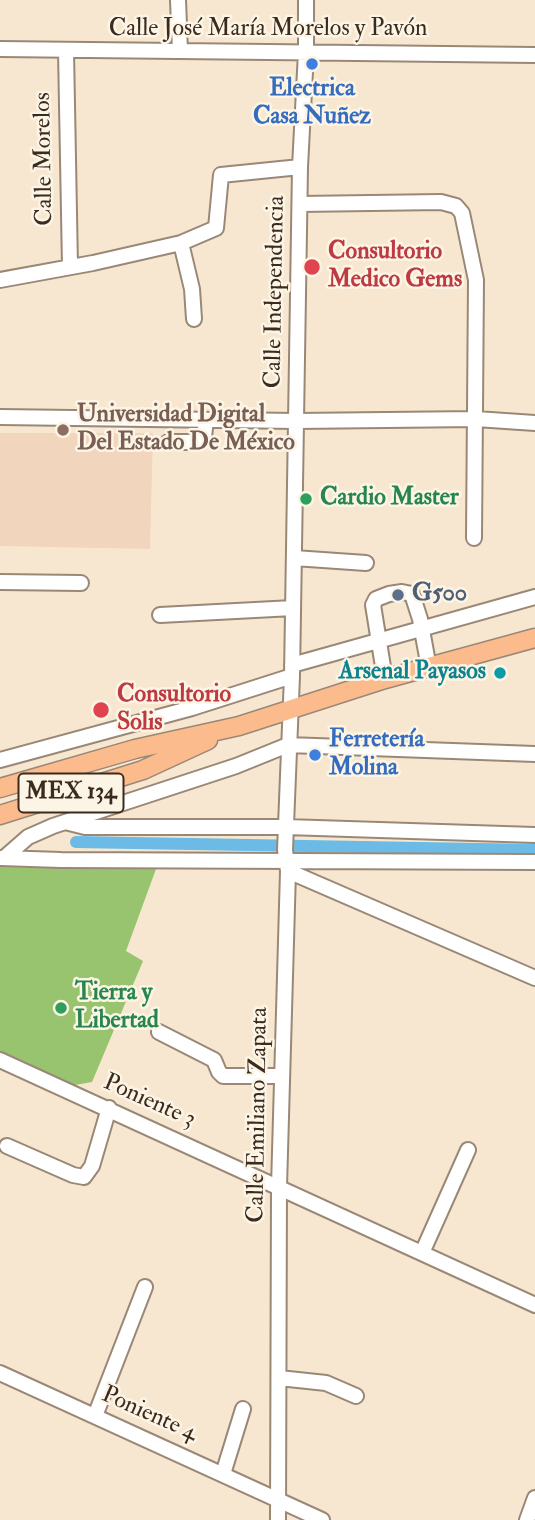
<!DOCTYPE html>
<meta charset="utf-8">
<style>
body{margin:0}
canvas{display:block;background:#f8e7d0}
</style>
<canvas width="535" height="1520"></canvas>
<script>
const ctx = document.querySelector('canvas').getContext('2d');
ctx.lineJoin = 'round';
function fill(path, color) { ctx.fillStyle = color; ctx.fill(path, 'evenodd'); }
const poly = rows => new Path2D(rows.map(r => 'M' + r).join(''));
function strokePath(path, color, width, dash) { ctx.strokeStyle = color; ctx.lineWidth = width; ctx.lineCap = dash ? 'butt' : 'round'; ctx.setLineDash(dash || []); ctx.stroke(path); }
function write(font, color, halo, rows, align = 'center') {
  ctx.font = font + ' "IM FELL Double Pica",serif'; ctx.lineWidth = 5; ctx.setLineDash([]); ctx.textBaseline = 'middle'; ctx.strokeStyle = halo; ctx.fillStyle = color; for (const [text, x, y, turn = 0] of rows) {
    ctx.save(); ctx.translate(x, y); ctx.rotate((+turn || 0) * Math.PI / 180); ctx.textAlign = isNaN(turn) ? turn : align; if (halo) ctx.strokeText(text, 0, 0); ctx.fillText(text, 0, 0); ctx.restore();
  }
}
const built = poly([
 [0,433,153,433,150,549,0,546]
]);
const green = poly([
 [0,867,156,869,126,951,143,961,92,1082,64,1087,0,1056]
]);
const canal = poly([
 [76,842,535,850]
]);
const minor = poly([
 [178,0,180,51],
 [0,49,535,55],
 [66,51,70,267],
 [300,204,441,202,456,206,462,213,476,280,474,538],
 [181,243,192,289,194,319],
 [0,280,93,263,181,243,216,228,221,175,300,167],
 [0,417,296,421,476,419,535,423],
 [168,442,199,442,204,437,206,420],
 [294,558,366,563],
 [0,582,81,583],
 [160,615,293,608],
 [292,665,535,597],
 [385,679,373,605,376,599,389,594,402,592,412,594,420,619,429,668],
 [0,760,192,708,292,676],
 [65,822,85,827,286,827,535,835],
 [0,858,61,860,535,862],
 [4,858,28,837,53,826,236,766,288,745,535,754],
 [288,871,535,978],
 [159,1032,214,1060,219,1072,223,1076,282,1076],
 [0,1060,535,1305],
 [7,1146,73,1175,84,1177,92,1166,109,1108],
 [422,1253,468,1150],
 [0,1373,322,1520],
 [279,1378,326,1383,356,1396],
 [95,1416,145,1287],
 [223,1474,243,1409],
 [278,1520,279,1187,288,871,285,850,292,676,300,167,306,52,306,0],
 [527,1520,535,1498]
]);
const major = poly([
 [0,788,135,749,239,726,385,679,535,638],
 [0,815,143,770,208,740]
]);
const markers = [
 [312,64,7,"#3f7fe0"],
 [312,267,9,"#e0444e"],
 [63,430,7,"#8d6e63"],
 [306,499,7,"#2e9e5b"],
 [398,595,7,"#5c6f8a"],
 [500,673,7,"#0f9aa8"],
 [101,710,9,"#e0444e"],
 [315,755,7,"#3f7fe0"],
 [61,1008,7,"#2e9e5b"]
];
const shields = [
 [71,793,105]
];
const shieldNames = [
 ["MEX 134",71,793]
];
const streetNames = [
 ["Calle José María Morelos y Pavón",268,30],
 ["Calle Morelos",45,159,-91],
 ["Calle Independencia",276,292,-89],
 ["Poniente 3",149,1102,24],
 ["Calle Emiliano Zapata",259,1115,-89],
 ["Poniente 4",149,1415,24]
];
const shopNames = [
 ["Electrica",312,90],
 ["Casa Nuñez",312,118],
 ["Ferretería",329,741,"left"],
 ["Molina",329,769,"left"]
];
const healthNames = [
 ["Consultorio",328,253],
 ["Medico Gems",328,281],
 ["Consultorio",117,696],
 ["Solis",117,724]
];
const educationNames = [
 ["Universidad Digital",77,416],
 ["Del Estado De México",77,444]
];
const leisureNames = [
 ["Cardio Master",320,499],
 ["Tierra y",75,994],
 ["Libertad",75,1022]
];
const serviceNames = [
 ["G500",412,595]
];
const cultureNames = [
 ["Arsenal Payasos",486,673]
];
fill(built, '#f1d5bd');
fill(green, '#98c36f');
strokePath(canal, '#6bbbe6', 12);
strokePath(minor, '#9a8877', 18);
strokePath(major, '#9a8877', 21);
strokePath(minor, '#fff', 14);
strokePath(major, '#fbbb8d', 18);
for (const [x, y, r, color] of markers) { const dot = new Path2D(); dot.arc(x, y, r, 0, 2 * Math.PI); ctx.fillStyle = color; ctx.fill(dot); strokePath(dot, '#fcf5e5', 2.5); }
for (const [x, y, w] of shields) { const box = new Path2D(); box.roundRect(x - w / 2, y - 19.5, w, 39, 5); ctx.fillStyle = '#fcf5e5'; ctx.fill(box); strokePath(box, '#3b2a1e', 2); }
write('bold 23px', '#3b2a1e', null, shieldNames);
write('24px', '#3b2a1e', '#fcf5e5', streetNames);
write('bold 24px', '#366cbe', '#fcf5e5', shopNames);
write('bold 24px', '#be3a42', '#fcf5e5', healthNames, 'left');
write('bold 24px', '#785e54', '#fcf5e5', educationNames, 'left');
write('bold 24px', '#27864d', '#fcf5e5', leisureNames, 'left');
write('bold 24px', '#4e5e75', '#fcf5e5', serviceNames, 'left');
write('bold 24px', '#0d838f', '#fcf5e5', cultureNames, 'right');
</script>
